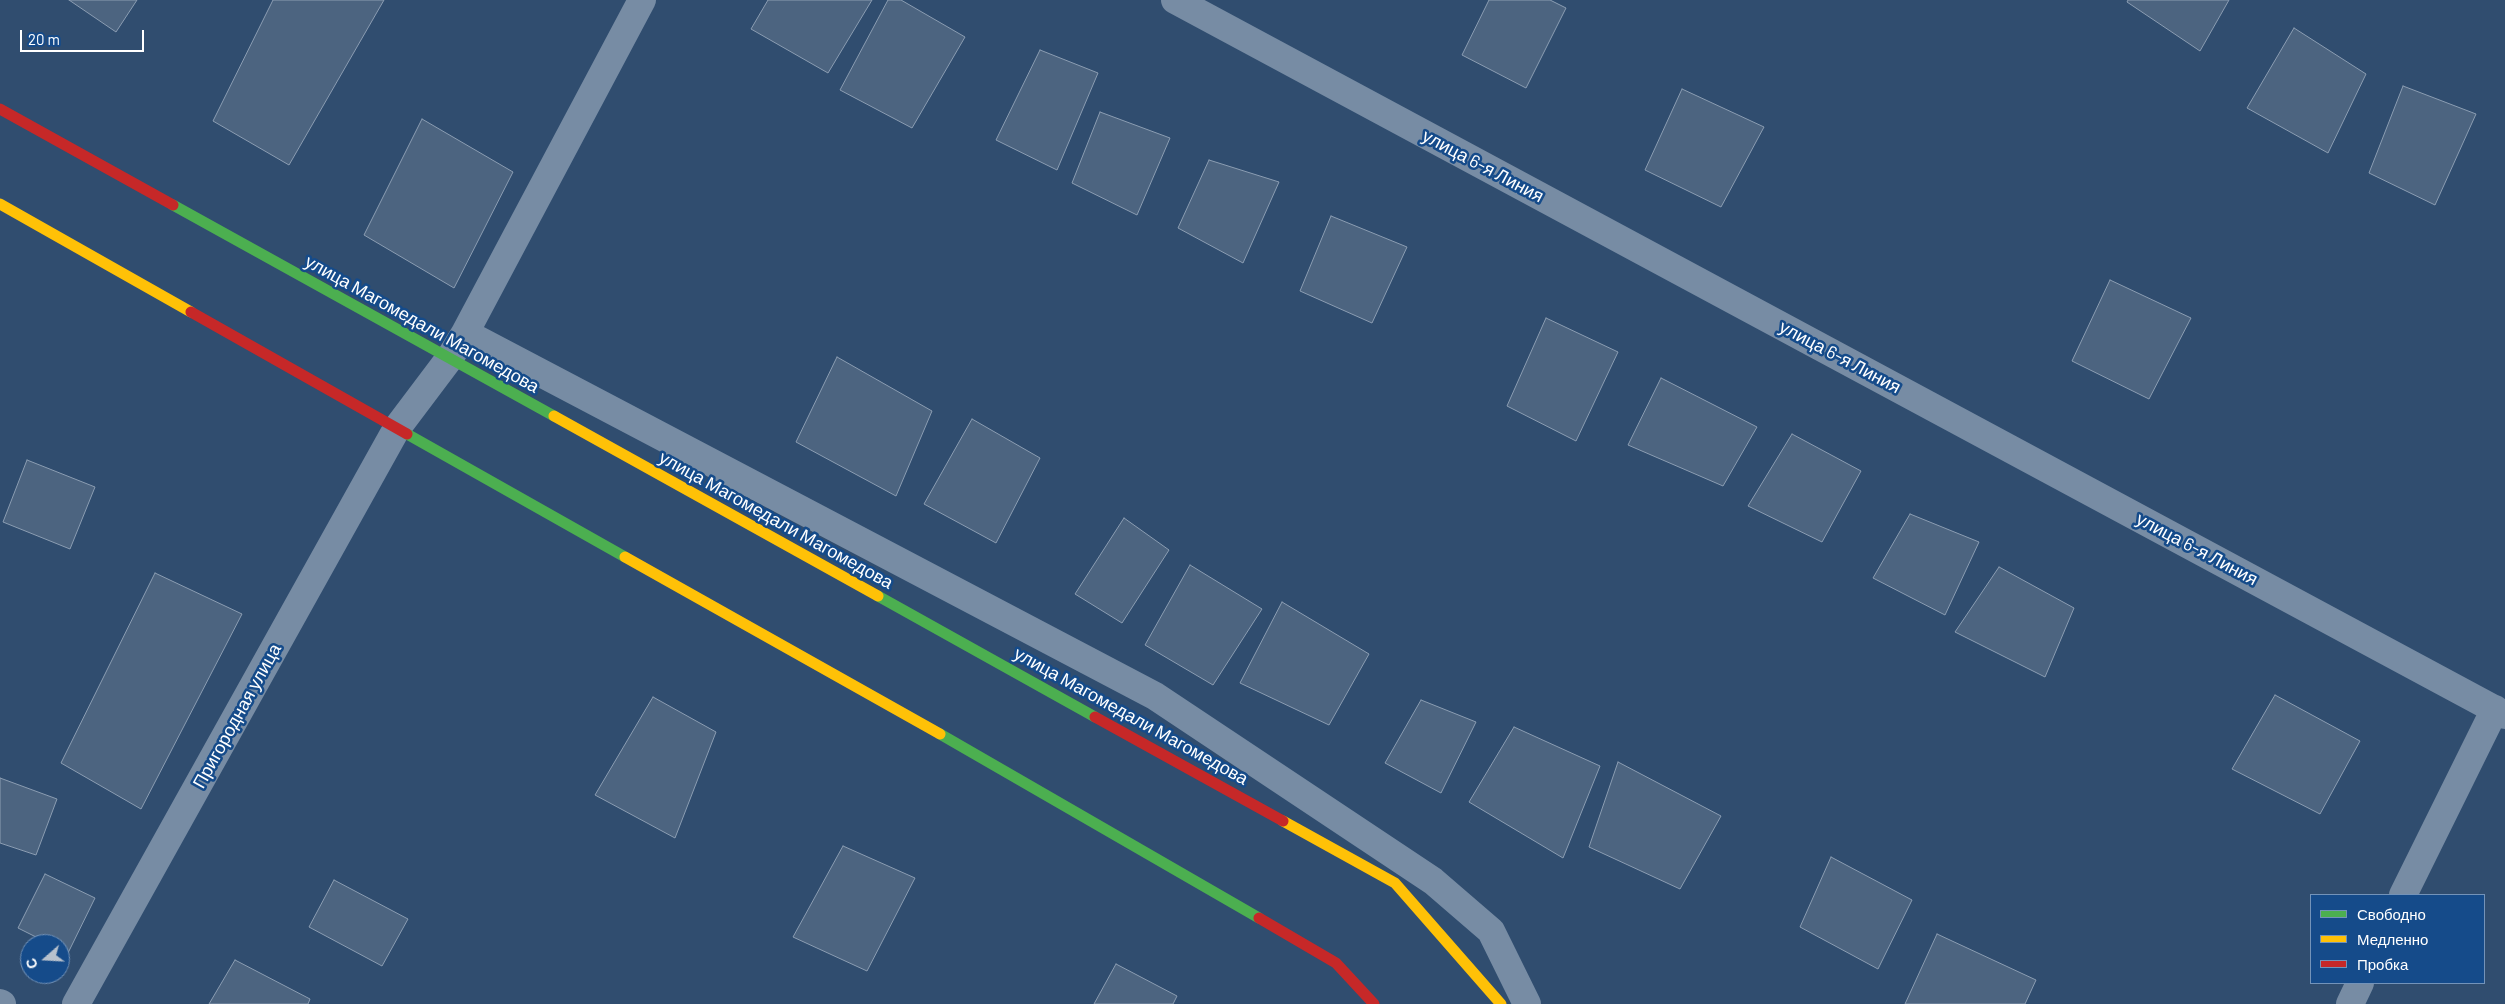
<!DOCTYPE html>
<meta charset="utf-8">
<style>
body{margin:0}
#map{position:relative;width:2505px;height:1004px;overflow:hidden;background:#304d6f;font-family:Barlow,sans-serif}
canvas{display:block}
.legend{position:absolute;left:2310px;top:894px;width:175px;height:90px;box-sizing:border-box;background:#154b8a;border:1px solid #7393b9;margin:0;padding:6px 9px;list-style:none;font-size:15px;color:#fff}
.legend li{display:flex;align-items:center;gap:10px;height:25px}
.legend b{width:25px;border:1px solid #7393b9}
.north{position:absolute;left:20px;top:934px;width:50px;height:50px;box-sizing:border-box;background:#154b8a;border:1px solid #7393b9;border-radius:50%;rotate:251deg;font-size:14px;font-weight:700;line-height:20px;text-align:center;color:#fff}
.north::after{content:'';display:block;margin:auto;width:18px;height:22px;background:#b7c1cd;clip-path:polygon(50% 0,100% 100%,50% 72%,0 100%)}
.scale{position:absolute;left:20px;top:30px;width:124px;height:22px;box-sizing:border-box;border:2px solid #fff;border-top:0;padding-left:6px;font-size:15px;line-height:18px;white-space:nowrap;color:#fff;-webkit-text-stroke:4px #154b8a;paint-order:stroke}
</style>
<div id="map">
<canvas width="2505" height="1004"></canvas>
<ul class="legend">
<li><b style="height:6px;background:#4caf50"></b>Свободно</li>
<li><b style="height:6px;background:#ffc107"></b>Медленно</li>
<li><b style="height:6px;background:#c62828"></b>Пробка</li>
</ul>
<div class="north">С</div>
<div class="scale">20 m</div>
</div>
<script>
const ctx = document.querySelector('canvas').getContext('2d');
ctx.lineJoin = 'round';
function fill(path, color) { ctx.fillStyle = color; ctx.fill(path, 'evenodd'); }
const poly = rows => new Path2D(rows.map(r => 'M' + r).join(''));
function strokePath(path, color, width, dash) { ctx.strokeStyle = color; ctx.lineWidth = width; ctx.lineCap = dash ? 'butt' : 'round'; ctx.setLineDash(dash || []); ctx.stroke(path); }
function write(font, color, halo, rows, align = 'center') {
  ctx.font = font + ' Barlow,sans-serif'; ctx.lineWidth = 5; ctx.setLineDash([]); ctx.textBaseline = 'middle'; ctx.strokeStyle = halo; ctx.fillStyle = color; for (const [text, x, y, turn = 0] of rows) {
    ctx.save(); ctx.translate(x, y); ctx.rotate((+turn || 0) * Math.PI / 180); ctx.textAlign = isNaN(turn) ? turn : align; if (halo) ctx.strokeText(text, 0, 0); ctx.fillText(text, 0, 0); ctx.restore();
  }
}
const building = poly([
 [69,0,137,0,116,32,69,0],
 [273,0,384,0,289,165,213,121,273,0],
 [768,0,872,0,828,73,751,29,768,0],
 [888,0,901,0,965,37,912,128,840,90,888,0],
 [1489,0,1550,0,1566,8,1526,88,1462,55,1489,0],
 [2128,0,2229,0,2200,51,2127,2,2128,0],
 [2294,28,2366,74,2328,153,2247,108,2294,28],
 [1040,50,1098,73,1057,170,996,140,1040,50],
 [2403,86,2476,114,2435,205,2369,173,2403,86],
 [1682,89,1764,127,1721,207,1645,170,1682,89],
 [1100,112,1170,138,1137,215,1072,183,1100,112],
 [422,119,513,172,454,288,364,235,422,119],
 [1209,160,1279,182,1243,263,1178,228,1209,160],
 [1331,216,1407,247,1372,323,1300,291,1331,216],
 [2110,280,2191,318,2149,399,2072,361,2110,280],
 [1546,318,1618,352,1576,441,1507,406,1546,318],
 [837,357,932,411,896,496,796,442,837,357],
 [1661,378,1757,427,1723,486,1628,445,1661,378],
 [972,419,1040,458,996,543,924,504,972,419],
 [1792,434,1861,471,1822,542,1748,506,1792,434],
 [27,460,95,487,70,549,3,522,27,460],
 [1910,514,1979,542,1945,615,1873,578,1910,514],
 [1124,518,1169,550,1122,623,1075,594,1124,518],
 [1190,565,1262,609,1213,685,1145,645,1190,565],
 [1999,567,2074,608,2045,677,1955,632,1999,567],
 [155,573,242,614,141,809,61,763,155,573],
 [1282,602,1369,654,1329,725,1240,683,1282,602],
 [2275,695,2360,741,2320,814,2232,769,2275,695],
 [653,697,716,732,675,838,595,795,653,697],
 [1421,700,1476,722,1441,793,1385,763,1421,700],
 [1514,727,1600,766,1563,858,1469,802,1514,727],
 [1618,762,1721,816,1680,889,1589,847,1618,762],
 [0,778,57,799,36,855,0,843,0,778],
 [843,846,915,878,867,971,793,937,843,846],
 [1831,857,1912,900,1878,969,1800,927,1831,857],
 [45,874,95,898,68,953,60,949,60,944,50,944,18,928,45,874],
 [334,880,408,919,382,966,309,927,334,880],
 [1937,934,2036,980,2025,1004,1905,1004,1937,934],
 [235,960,310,999,308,1004,209,1004,235,960],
 [1116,964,1177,996,1173,1004,1094,1004,1116,964]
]);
const street = poly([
 [1175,0,2505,715],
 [465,333,1155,696,1433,881,1491,931,1527,1004],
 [2403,895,2495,709],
 [0,1003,2,1004],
 [76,1004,397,428,449,359,465,333,642,0],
 [2350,1004,2360,983]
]);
const fast = poly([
 [173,205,554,416],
 [407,434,625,557],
 [878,596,1095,717],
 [940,734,1259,918]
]);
const slow = poly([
 [0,204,191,312],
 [554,416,878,596],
 [625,557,940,734],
 [1283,821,1395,883,1501,1004]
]);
const jam = poly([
 [0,109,173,205],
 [191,312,407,434],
 [1095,717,1283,821],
 [1259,918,1336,963,1374,1004]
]);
const streetNames = [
 ["улица 6-я Линия",1483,166,28],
 ["улица Магомедали Магомедова",422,324,29],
 ["улица 6-я Линия",1840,357,28],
 ["улица Магомедали Магомедова",776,520,29],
 ["улица 6-я Линия",2197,549,28],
 ["Пригородная улица",237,716,-61],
 ["улица Магомедали Магомедова",1131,716,29]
];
fill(building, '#4c6480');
strokePath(building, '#8b9db2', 1);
strokePath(street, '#778ca4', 28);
strokePath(fast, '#4caf50', 11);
strokePath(slow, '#ffc107', 11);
strokePath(jam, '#c62828', 11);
write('18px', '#fff', '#154b8a', streetNames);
</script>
